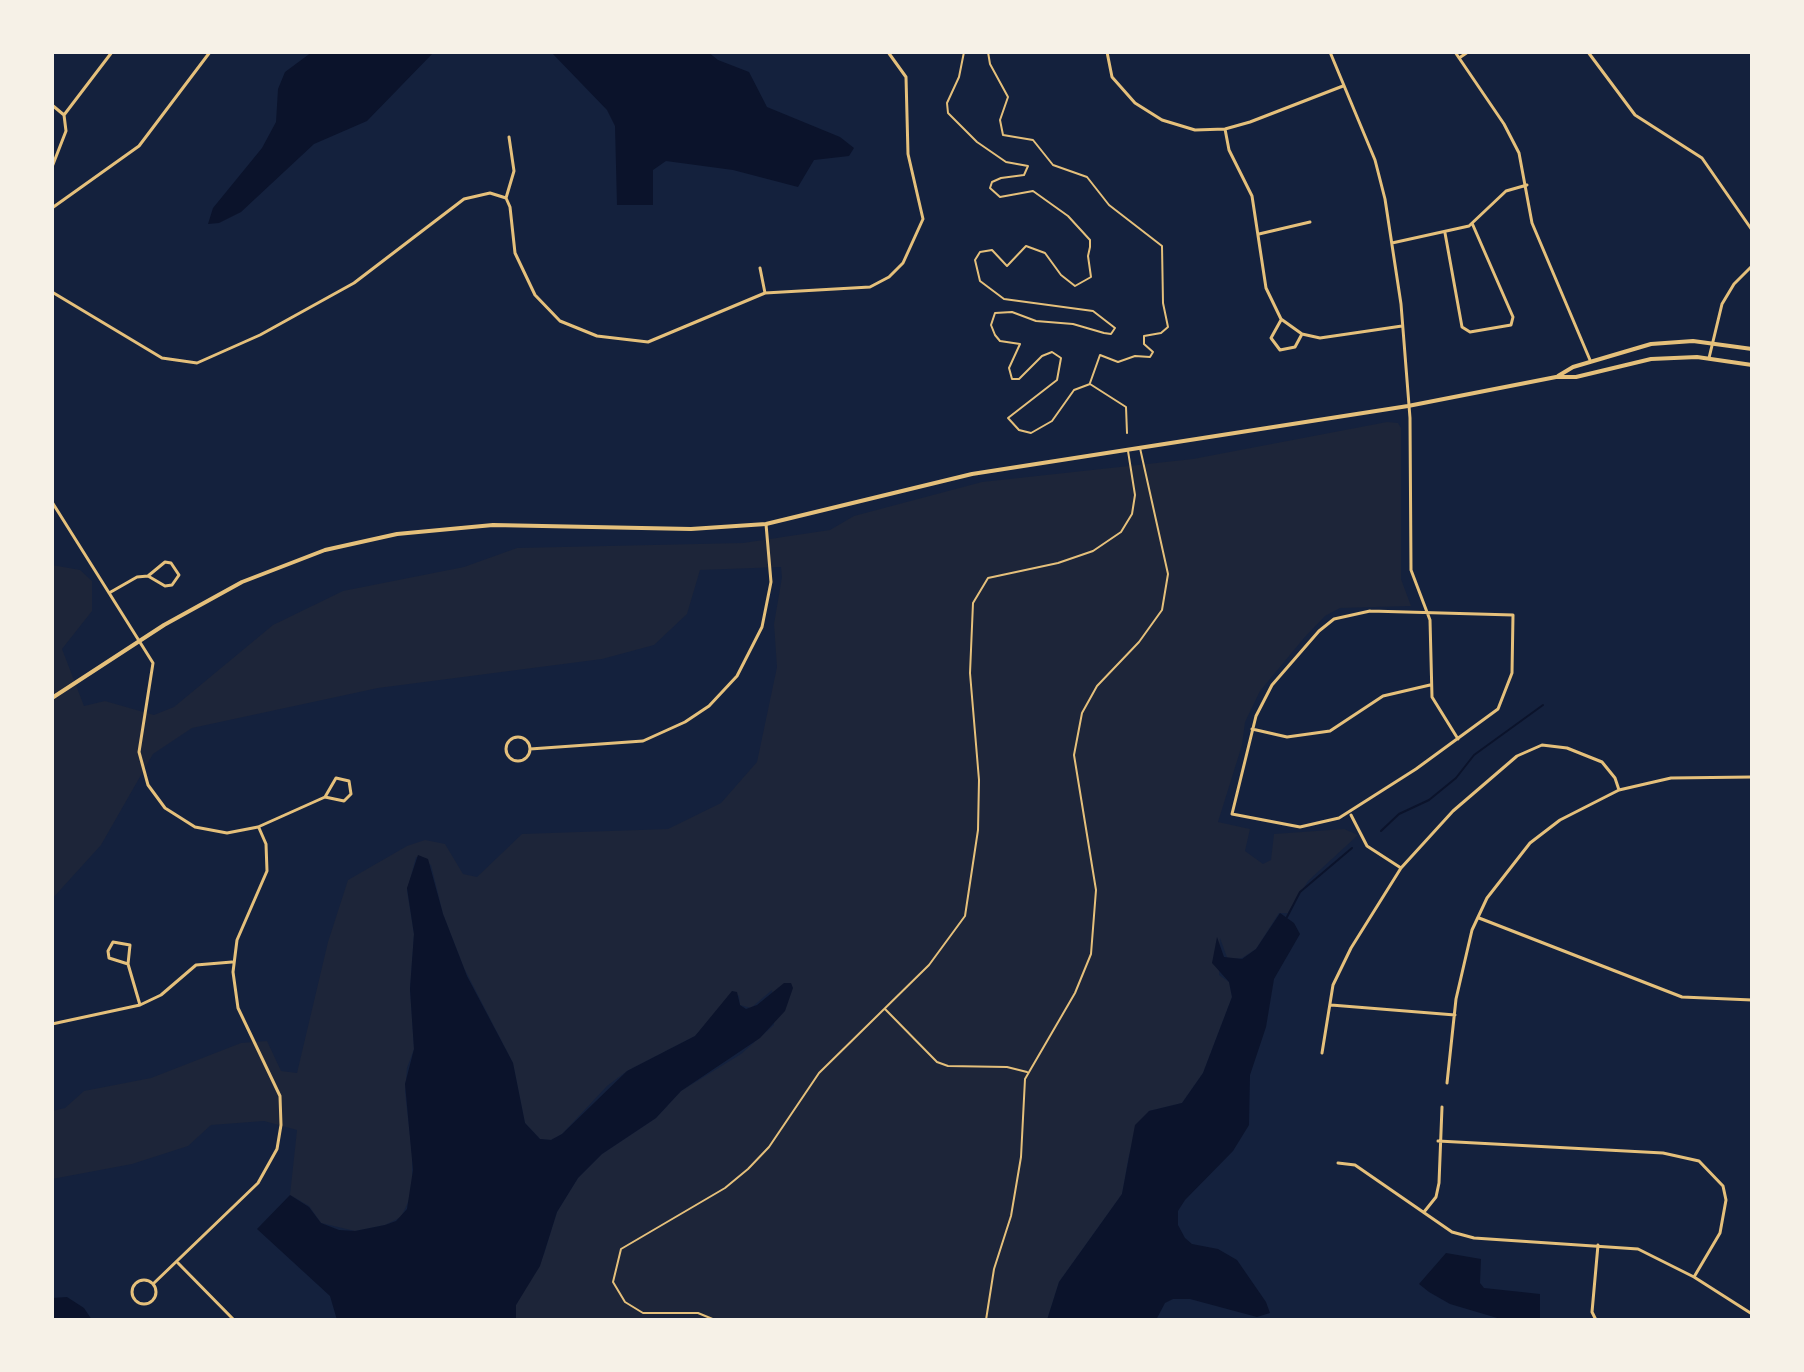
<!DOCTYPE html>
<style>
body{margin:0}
#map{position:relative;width:1804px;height:1372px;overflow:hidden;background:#14213d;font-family:Signika,sans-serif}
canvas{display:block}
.frame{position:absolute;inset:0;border:54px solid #f6f1e7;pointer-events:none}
</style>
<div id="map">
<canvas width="1804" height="1372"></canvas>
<div class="frame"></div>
</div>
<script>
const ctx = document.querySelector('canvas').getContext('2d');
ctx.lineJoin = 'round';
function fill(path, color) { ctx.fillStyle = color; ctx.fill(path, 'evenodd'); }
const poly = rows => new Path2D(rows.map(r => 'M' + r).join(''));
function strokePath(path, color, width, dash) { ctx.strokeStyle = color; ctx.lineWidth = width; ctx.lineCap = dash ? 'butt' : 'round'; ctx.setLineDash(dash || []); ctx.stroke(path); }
const green = poly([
 [1387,422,1398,423,1401,428,1401,579,1411,606,1340,608,1325,616,1304,638,1260,691,1245,722,1242,745,1218,822,1250,829,1245,851,1263,864,1271,860,1274,834,1344,829,1358,835,1308,881,1288,913,1279,913,1256,949,1242,958,1228,960,1220,938,1219,975,1229,982,1232,997,1203,1073,1182,1103,1149,1111,1129,1155,1122,1194,1059,1282,1047,1320,516,1320,516,1305,544,1254,557,1212,578,1178,602,1154,656,1118,681,1091,741,1054,774,1025,772,990,751,1008,740,1005,739,995,695,1036,627,1071,607,1086,562,1134,551,1140,540,1139,525,1123,513,1063,464,968,443,914,431,865,416,857,407,891,414,934,410,989,414,1049,407,1068,405,1092,412,1153,412,1194,401,1217,385,1225,355,1231,321,1223,309,1206,290,1195,297,1130,264,1121,211,1125,188,1146,132,1164,52,1179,52,1111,65,1108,84,1091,151,1078,241,1043,267,1041,281,1071,297,1073,328,942,348,880,407,846,425,840,445,844,463,874,477,877,522,834,668,829,721,803,757,762,777,667,774,624,782,577,781,567,700,570,687,614,654,645,602,659,378,688,192,728,153,754,101,845,52,899,52,565,80,570,92,581,92,611,62,649,84,706,105,701,154,715,174,707,273,625,343,591,464,567,517,548,743,543,830,530,854,516,982,482,1193,459]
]);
const water = poly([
 [312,52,434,52,367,121,314,144,241,212,219,223,208,224,213,208,262,148,276,122,278,89,285,72],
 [551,52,708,52,718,60,749,72,767,107,840,137,854,148,849,156,814,160,798,187,733,170,666,161,653,170,653,205,617,205,615,126,607,110],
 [418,855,428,859,443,914,467,976,513,1063,525,1123,540,1139,551,1140,562,1134,627,1071,695,1036,732,991,737,992,740,1005,746,1009,757,1005,784,983,791,983,793,988,785,1011,760,1038,681,1091,656,1118,602,1154,578,1178,557,1212,540,1266,516,1305,516,1320,337,1320,330,1296,257,1229,290,1195,309,1207,321,1223,339,1230,355,1231,385,1225,396,1221,407,1209,413,1170,405,1084,414,1049,410,989,414,934,407,888],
 [1280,913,1294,923,1300,934,1274,979,1266,1027,1250,1075,1249,1125,1233,1151,1185,1200,1178,1211,1178,1225,1185,1238,1192,1244,1218,1249,1237,1260,1266,1302,1270,1313,1257,1317,1190,1299,1173,1299,1165,1303,1156,1320,1047,1320,1059,1282,1122,1194,1135,1125,1149,1111,1182,1103,1203,1073,1232,997,1229,982,1212,963,1217,937,1224,957,1242,959,1256,949],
 [1446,1253,1481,1259,1480,1283,1484,1288,1540,1294,1540,1320,1504,1320,1450,1304,1429,1292,1419,1284],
 [67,1297,84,1308,92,1320,52,1320,52,1298]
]);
const stream = poly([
 [1381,831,1399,814,1429,800,1456,778,1474,755,1543,705],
 [1287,917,1300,892,1352,848]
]);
const path = poly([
 [964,52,959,77,947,103,948,113,977,142,1006,162,1028,166,1024,175,1001,178,992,182,990,188,1000,197,1033,191,1068,216,1090,240,1090,247,1088,256,1091,277,1075,286,1061,275,1045,253,1026,246,1007,266,992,250,980,252,975,260,980,281,1004,299,1093,311,1115,328,1111,334,1104,333,1073,324,1036,321,1012,312,995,313,991,325,995,335,1000,341,1020,344,1009,368,1012,379,1019,379,1042,356,1052,352,1061,358,1057,380,1008,418,1019,430,1031,433,1052,421,1074,390,1090,384,1126,407,1127,433],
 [988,52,990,64,1008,97,1000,120,1003,135,1033,140,1053,165,1087,177,1109,205,1162,246,1163,303,1168,327,1161,333,1144,336,1144,344,1153,352,1150,357,1135,356,1118,362,1100,355,1090,383]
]);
const service = poly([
 [885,1009,937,1062,948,1066,1007,1067,1027,1072],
 [715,1320,698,1313,643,1313,625,1302,613,1282,621,1249,725,1188,748,1169,769,1147,819,1073,929,965,965,916,978,830,979,780,970,673,973,603,988,578,1058,563,1093,551,1121,532,1132,514,1135,495,1128,451],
 [986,1320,994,1269,1011,1216,1021,1157,1025,1079,1075,993,1091,954,1096,890,1074,755,1082,713,1097,686,1139,642,1162,610,1168,574,1140,448]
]);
const minor = poly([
 [1107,52,1112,77,1135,103,1162,120,1195,130,1225,129,1250,122,1343,86],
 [1330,52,1375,160,1385,199,1401,304,1410,418,1411,570,1430,620,1432,697,1458,739],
 [1455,52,1504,124,1519,153,1532,223,1590,360],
 [1588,52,1635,115,1702,158,1752,230],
 [1459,58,1468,52],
 [52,105,64,115],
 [1225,129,1229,150,1252,196,1266,288,1281,319,1302,334,1320,338,1402,326],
 [52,167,66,131,64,115,112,52],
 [506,198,510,207,515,253,535,295,560,321,597,336,648,342,765,293,870,287,889,277,903,263,923,219,908,154,906,77,888,52],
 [506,198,514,171,509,137],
 [52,208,139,146,210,52],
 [1445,233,1462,327,1470,332,1511,325,1513,317,1472,223],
 [1259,234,1310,222],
 [1392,243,1469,226,1506,191,1527,185],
 [760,268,765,293],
 [52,292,162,358,197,363,260,335,354,283,464,199,490,193,506,198],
 [1281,320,1271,338,1280,350,1295,347,1302,334],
 [1709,358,1722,304,1734,284,1752,266],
 [52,502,153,663,139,752,148,785,165,808,195,827,227,833,258,827,325,797,344,801,351,794,349,781,336,778,325,797],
 [109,593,137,577,148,576,165,586,172,585,179,575,171,563,165,562,148,576],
 [1370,611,1513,615,1512,673,1498,709,1416,769,1339,818,1300,827,1232,814,1256,716,1272,685,1319,631,1334,619,1370,611],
 [1252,729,1287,737,1330,731,1383,696,1430,685],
 '506 749a12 12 0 1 1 24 0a12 12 0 1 1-24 0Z',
 [530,749,643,741,685,722,709,706,737,676,762,627,771,582,766,524],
 [1351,815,1367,846,1401,868],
 [1479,918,1682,997,1752,1000],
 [128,964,109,958,108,951,113,942,130,945,128,964,140,1005],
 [1331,1005,1455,1015],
 [52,1024,140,1005,161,995,196,965,232,962],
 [1322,1053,1333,985,1351,948,1401,868,1453,811,1517,756,1542,745,1567,748,1602,762,1615,778,1619,790],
 [1447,1083,1456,999,1472,930,1487,898,1530,843,1560,820,1619,790,1671,778,1752,777],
 [1438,1141,1663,1153,1699,1161,1723,1186,1726,1200,1720,1233,1694,1277],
 [1338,1163,1355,1165,1452,1232,1474,1238,1638,1249,1694,1277,1752,1314],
 [1424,1212,1436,1197,1439,1183,1442,1107],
 [178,1263,234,1320],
 '132 1292a12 12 0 1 1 24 0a12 12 0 1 1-24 0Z',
 [153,1284,258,1183,277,1149,281,1125,280,1096,238,1008,233,972,237,940,267,871,266,844,259,828],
 [1596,1320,1592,1312,1598,1245]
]);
const tertiary = poly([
 [1558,376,1573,367,1651,344,1693,341,1752,349],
 [52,698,164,625,242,582,325,550,397,534,493,525,691,529,766,524,972,474,1408,406,1556,377,1576,377,1651,359,1697,357,1752,365]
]);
fill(green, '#1d2539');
fill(water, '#0b132b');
strokePath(stream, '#0b132b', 2);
strokePath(path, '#e5c07b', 2);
strokePath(service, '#e5c07b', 2);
strokePath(minor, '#e5c07b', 3);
strokePath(tertiary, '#e5c07b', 4);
</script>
